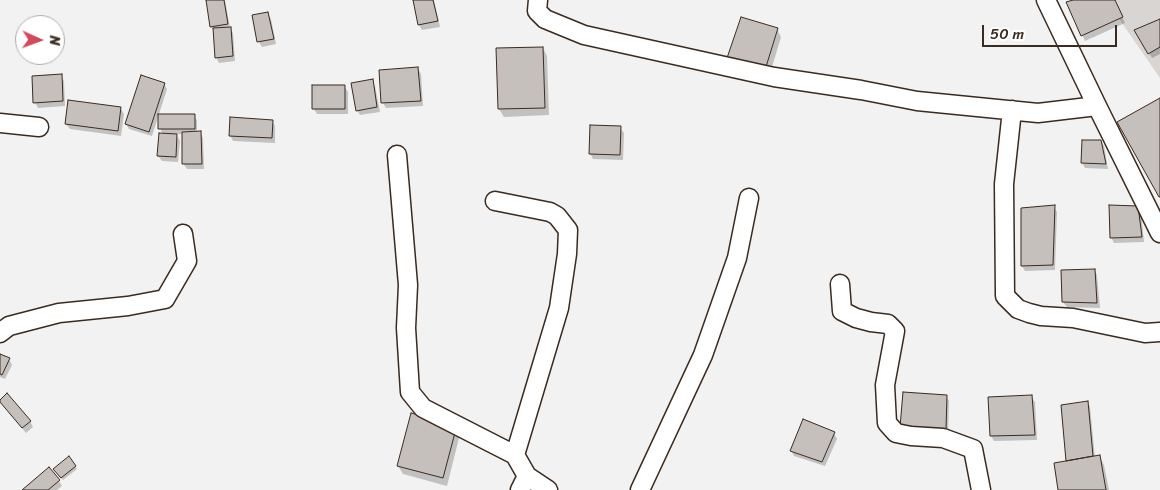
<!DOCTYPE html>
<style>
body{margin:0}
#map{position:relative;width:1160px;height:490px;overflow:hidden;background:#f3f2f2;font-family:Sriracha,sans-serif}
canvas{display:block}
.north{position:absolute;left:15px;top:15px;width:50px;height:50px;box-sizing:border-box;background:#fff;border:1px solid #b1aaa5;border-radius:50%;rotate:92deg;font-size:14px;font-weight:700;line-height:20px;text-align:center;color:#3b2a1e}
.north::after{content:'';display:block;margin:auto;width:18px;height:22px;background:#d1495b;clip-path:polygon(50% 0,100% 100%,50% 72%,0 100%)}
.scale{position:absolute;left:982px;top:25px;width:135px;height:22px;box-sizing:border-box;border:2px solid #3b2a1e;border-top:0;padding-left:6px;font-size:15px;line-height:18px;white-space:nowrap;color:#3b2a1e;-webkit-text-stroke:4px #fff;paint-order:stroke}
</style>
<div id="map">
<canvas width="1160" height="490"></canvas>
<div class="north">N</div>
<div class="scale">50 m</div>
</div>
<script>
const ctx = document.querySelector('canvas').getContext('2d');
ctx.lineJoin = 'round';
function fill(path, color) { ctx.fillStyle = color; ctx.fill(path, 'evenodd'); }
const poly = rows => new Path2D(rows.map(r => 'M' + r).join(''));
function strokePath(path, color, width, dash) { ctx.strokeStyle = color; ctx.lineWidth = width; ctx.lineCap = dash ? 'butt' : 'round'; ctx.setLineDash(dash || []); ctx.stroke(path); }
const green = poly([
 [1106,0,1160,0,1160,78]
]);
const shadow = poly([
 [207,0,225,0,230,28,233,33,235,61,219,63,216,57,214,31,211,27],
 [414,0,434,0,440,27,422,30,419,25],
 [1076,0,1114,0,1125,23,1085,41,1068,3],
 [268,14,271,19,276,44,262,47,259,42,254,16],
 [1160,20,1160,54,1152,58,1136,31],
 [777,29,781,37,769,77,733,66],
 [543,48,547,56,549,115,504,117,499,109],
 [418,69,421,74,423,106,386,108,383,103,381,71],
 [61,76,64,81,65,106,38,108,35,102],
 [372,81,375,86,380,112,360,115,357,110],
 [164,84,167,89,152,136,129,129,126,124],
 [344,86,348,92,348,114,317,114,314,109],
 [121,109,124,114,121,136,70,129,66,124],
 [194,115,197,121,197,133,200,132,203,138,204,169,187,169,183,163,183,134,176,134,180,141,178,162,162,161,158,156,163,135,160,128],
 [272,121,275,126,275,143,233,141,230,135],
 [620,128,624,133,623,160,593,159,590,153],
 [1101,141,1104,146,1108,169,1085,168,1082,163],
 [1054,207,1057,212,1055,270,1025,271,1022,266],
 [1137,207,1141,212,1144,242,1114,243,1111,237],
 [1094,270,1097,275,1100,308,1067,307,1063,302],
 [0,355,9,359,12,365,5,379,0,377],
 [946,396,949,401,948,434,904,432],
 [1031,397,1035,402,1037,440,994,441,991,436],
 [0,401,30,421,33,427,26,433],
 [1087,402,1090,407,1095,457,1100,457,1104,465,1109,490,1060,490],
 [456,426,460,434,447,486,403,474,398,466],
 [834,433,837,439,825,466,794,456,791,450],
 [75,466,77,469,63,480,56,471],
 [59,481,62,486,57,490,24,490]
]);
const building = poly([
 [206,0,224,0,228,24,210,27,206,0],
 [413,0,433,0,438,21,418,25,413,0],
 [1073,0,1115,0,1123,17,1081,36,1066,2,1073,0],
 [268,12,274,39,257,42,252,15,268,12],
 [741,17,778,28,765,70,727,58,741,17],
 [1160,19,1160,47,1148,54,1134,30,1160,19],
 [231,27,233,56,215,58,213,28,231,27],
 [543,47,545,108,498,109,496,48,543,47],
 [418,67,421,101,381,103,379,70,418,67],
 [62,74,63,101,33,103,32,76,62,74],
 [141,75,165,83,149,132,125,124,141,75],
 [373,79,377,107,356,111,351,83,373,79],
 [312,85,345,85,345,109,312,109,312,85],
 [1160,98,1160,197,1159,197,1117,122,1160,98],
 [68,100,121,107,118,131,65,124,68,100],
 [158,114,195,114,195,129,158,129,158,114],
 [230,117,273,120,272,138,229,136,230,117],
 [590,125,621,126,620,155,589,154,590,125],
 [201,131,202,164,182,164,182,132,201,131],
 [159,133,177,134,176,157,157,156,159,133],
 [1082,140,1101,140,1106,164,1081,163,1082,140],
 [1055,205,1053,265,1021,266,1021,208,1055,205],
 [1109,205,1138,206,1142,237,1110,238,1109,205],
 [1095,269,1097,303,1062,302,1061,270,1095,269],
 [0,354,10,358,2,375,0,374,0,354],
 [903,392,947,395,946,429,900,427,903,392],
 [7,393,31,421,22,428,0,402,0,400,7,393],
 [1032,395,1035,435,990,436,988,397,1032,395],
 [1088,401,1093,456,1066,461,1061,405,1088,401],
 [411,413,457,425,443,478,397,466,411,413],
 [803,419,835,432,822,462,790,451,803,419],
 [1100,455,1106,490,1058,490,1054,463,1100,455],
 [69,456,76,466,61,478,53,469,69,456],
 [49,467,60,480,48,490,22,490,49,467]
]);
const minor = poly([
 [538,0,537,11,545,19,584,35,774,77,861,90,917,101,1038,113,1097,106],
 [1046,0,1097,106,1160,233],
 [1012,110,1004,184,1005,296,1018,309,1029,313,1041,316,1073,318,1145,333,1160,332],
 [0,123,39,127],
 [397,155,408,285,406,328,410,392,423,408,515,455],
 [495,201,550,212,557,216,568,230,567,254,559,308,515,455,527,476,548,490],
 [840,284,842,311,856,318,871,322,888,324,895,331,885,385,887,423,896,433,911,436,943,438,973,449,981,490],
 [0,333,9,326,59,313,128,306,165,299,187,261,183,234],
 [520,490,527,476],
 [640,490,703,355,737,258,749,198]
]);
fill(green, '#d8d5d2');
fill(shadow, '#0003');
fill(building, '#c6c0bd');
strokePath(building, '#3b2a1e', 1);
strokePath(minor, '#3b2a1e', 21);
strokePath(minor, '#fff', 18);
</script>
